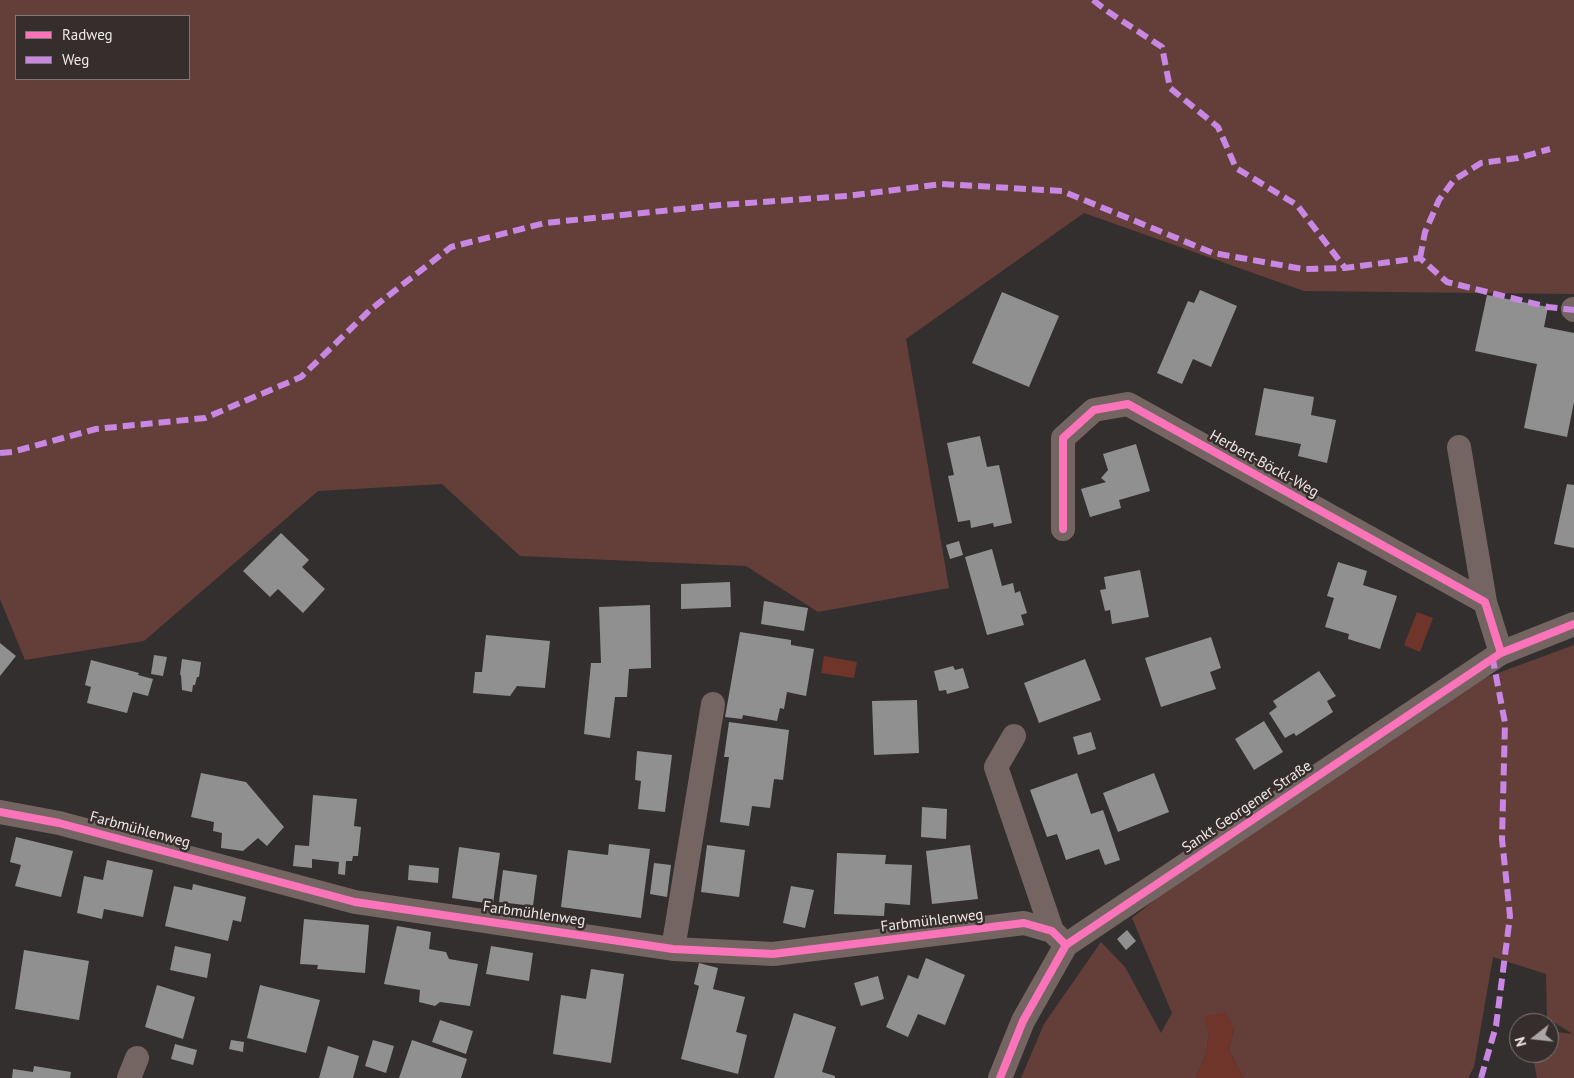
<!DOCTYPE html>
<meta charset="utf-8">
<style>
body{margin:0}
#map{position:relative;width:1574px;height:1078px;overflow:hidden;background:#342f2f;font-family:"PT Sans",sans-serif}
canvas{display:block}
.legend{position:absolute;left:15px;top:15px;width:175px;height:65px;box-sizing:border-box;background:#362e2d;border:1px solid #7f7877;margin:0;padding:6px 9px;list-style:none;font-size:15px;color:#ede8e7}
.legend li{display:flex;align-items:center;gap:10px;height:25px}
.legend b{width:25px;border:1px solid #7f7877}
.north{position:absolute;left:1509px;top:1013px;width:50px;height:50px;box-sizing:border-box;background:#362e2d;border:1px solid #7f7877;border-radius:50%;rotate:254deg;font-size:14px;font-weight:700;line-height:20px;text-align:center;color:#ede8e7}
.north::after{content:'';display:block;margin:auto;width:18px;height:22px;background:#aca7a7;clip-path:polygon(50% 0,100% 100%,50% 72%,0 100%)}
</style>
<div id="map">
<canvas width="1574" height="1078"></canvas>
<ul class="legend">
<li><b style="height:6px;background:#fb73b8"></b>Radweg</li>
<li><b style="height:6px;background:#c787e3"></b>Weg</li>
</ul>
<div class="north">N</div>
</div>
<script>
const ctx = document.querySelector('canvas').getContext('2d');
ctx.lineJoin = 'round';
function fill(path, color) { ctx.fillStyle = color; ctx.fill(path, 'evenodd'); }
const poly = rows => new Path2D(rows.map(r => 'M' + r).join(''));
function strokePath(path, color, width, dash) { ctx.strokeStyle = color; ctx.lineWidth = width; ctx.lineCap = dash ? 'butt' : 'round'; ctx.setLineDash(dash || []); ctx.stroke(path); }
function write(font, color, halo, rows, align = 'center') {
  ctx.font = font + ' "PT Sans",sans-serif'; ctx.lineWidth = 5; ctx.setLineDash([]); ctx.textBaseline = 'middle'; ctx.strokeStyle = halo; ctx.fillStyle = color; for (const [text, x, y, turn = 0] of rows) {
    ctx.save(); ctx.translate(x, y); ctx.rotate((+turn || 0) * Math.PI / 180); ctx.textAlign = isNaN(turn) ? turn : align; if (halo) ctx.strokeText(text, 0, 0); ctx.fillText(text, 0, 0); ctx.restore();
  }
}
const green = poly([
 [0,0,1574,0,1574,294,1304,291,1084,213,906,339,949,588,818,612,746,566,520,556,442,484,318,491,144,641,25,660,0,599],
 [189,16,189,79,16,79,16,16],
 [1574,645,1574,1078,1537,1078,1534,1062,1526,1053,1549,1053,1549,1031,1573,1034,1547,1018,1546,974,1493,957,1474,1067,1468,1078,1244,1078,1229,1051,1234,1029,1205,1017,1209,1034,1206,1053,1196,1078,1021,1078,1044,1024,1101,942,1125,967,1161,1033,1172,1013,1132,918,1200,864,1482,679]
]);
const water = poly([
 [1417,612,1433,618,1420,652,1404,645],
 [824,656,857,662,854,678,821,673],
 [1225,1012,1234,1029,1229,1051,1244,1078,1196,1078,1206,1053,1209,1034,1204,1017]
]);
const building = poly([
 [1200,290,1237,306,1211,367,1193,359,1182,384,1157,373,1188,301,1194,303],
 [1002,292,1059,316,1029,387,972,363],
 [1487,295,1548,307,1544,327,1574,333,1574,402,1567,437,1524,428,1537,364,1475,351],
 [1264,388,1314,397,1311,415,1336,420,1327,463,1298,456,1301,444,1255,435],
 [980,436,987,467,999,465,1012,523,994,527,993,523,971,528,970,520,958,522,948,476,954,475,947,443],
 [1136,444,1150,491,1119,500,1121,508,1090,517,1081,489,1106,482,1101,478,1108,470,1103,454],
 [1567,484,1574,485,1574,548,1554,544],
 [281,533,309,560,302,567,325,589,303,613,278,589,270,597,243,571],
 [959,541,963,555,950,559,946,545],
 [992,549,1002,586,1013,583,1015,593,1020,591,1027,613,1021,615,1024,625,987,635,965,557],
 [1338,562,1367,571,1363,585,1397,596,1380,649,1348,639,1349,634,1325,627,1334,598,1327,596],
 [1140,570,1149,617,1112,624,1110,610,1105,611,1100,590,1106,589,1104,577],
 [730,582,731,607,681,609,681,584],
 [764,601,808,608,804,631,761,624],
 [650,605,651,668,629,669,627,697,615,697,610,738,584,734,591,663,601,663,599,607],
 [740,632,791,640,791,645,814,649,806,696,787,692,784,709,780,708,777,721,743,715,742,719,725,717],
 [486,635,550,641,545,688,517,686,510,696,473,693,475,672,482,672],
 [1211,637,1221,668,1210,672,1216,689,1161,707,1145,658],
 [0,643,16,656,0,676],
 [154,655,167,657,163,676,151,674],
 [182,659,201,662,199,677,197,677,195,685,193,685,192,692,182,690,181,675,180,675],
 [1085,659,1101,700,1039,723,1024,683],
 [91,660,139,673,138,675,153,679,148,696,133,692,127,713,87,703,91,687,85,685],
 [953,666,955,670,963,668,969,688,947,694,946,690,939,691,934,671],
 [1319,671,1336,696,1327,701,1333,712,1296,736,1294,733,1285,738,1269,713,1277,707,1273,701],
 [917,700,919,753,874,755,872,701],
 [1264,721,1283,752,1254,770,1235,739],
 [729,722,789,730,783,780,774,779,770,808,752,806,749,826,720,822,729,757,724,757],
 [1091,732,1096,749,1078,755,1073,737],
 [637,751,672,755,665,812,638,809,641,781,635,780],
 [201,773,246,782,284,827,267,846,258,838,243,851,221,848,222,833,213,831,214,822,191,817],
 [1077,773,1091,814,1103,810,1120,860,1105,865,1099,849,1066,860,1057,834,1047,837,1030,790],
 [1154,773,1169,812,1118,832,1103,793],
 [313,795,357,799,354,826,361,827,358,856,353,856,352,861,346,861,345,875,338,874,339,862,312,859,312,868,293,866,295,845,309,846],
 [922,807,947,809,946,839,921,837],
 [16,837,73,851,61,897,15,886,21,865,10,862],
 [609,844,650,849,641,918,561,907,568,850,608,855],
 [707,845,745,850,739,897,701,892],
 [970,845,978,899,932,904,926,851],
 [459,847,500,853,493,904,452,898],
 [837,853,886,855,885,864,912,865,910,905,885,903,884,916,834,914],
 [107,860,153,870,143,917,104,909,102,919,77,913,84,876,103,880],
 [654,863,671,865,667,897,650,894],
 [409,865,439,868,438,883,408,880],
 [503,870,537,875,533,906,499,902],
 [193,884,246,897,241,922,233,920,228,941,165,926,174,886,192,890],
 [791,886,814,890,805,928,783,923],
 [304,919,369,925,365,973,317,969,318,965,300,964],
 [397,926,431,932,429,949,446,952,449,959,478,964,470,1006,440,1002,435,1006,419,1002,420,990,384,984],
 [1127,930,1136,941,1126,950,1117,939],
 [175,946,211,954,207,978,170,970],
 [491,946,533,953,529,981,486,974],
 [24,950,89,961,79,1020,15,1009],
 [926,958,965,975,945,1025,918,1014,908,1037,886,1027,908,975,918,979],
 [699,963,718,968,713,989,745,997,736,1032,747,1035,738,1074,681,1059,699,986,694,984],
 [591,969,624,974,611,1063,553,1054,561,995,586,999],
 [878,976,884,999,861,1006,854,983],
 [157,985,195,997,183,1039,145,1027],
 [260,985,320,1000,306,1053,247,1038],
 [794,1013,836,1027,822,1072,835,1076,835,1078,774,1078],
 [440,1020,473,1031,466,1054,432,1042],
 [231,1040,244,1042,243,1052,229,1049],
 [373,1040,394,1046,386,1073,365,1066],
 [412,1040,467,1059,461,1078,399,1078],
 [175,1044,197,1050,193,1065,171,1059],
 [328,1046,359,1056,353,1078,319,1078],
 [34,1066,71,1072,70,1078,12,1078,13,1069,33,1072]
]);
const minor = poly([
 [1573,309,1574,310],
 [1459,447,1485,602],
 [1063,529,1063,438,1094,410,1128,404,1485,602,1501,653],
 [1014,736,996,767,1052,931],
 [0,812,59,823,355,902,673,949,773,954,1024,923,1052,931,1066,945],
 [673,949,713,704],
 [129,1078,137,1058],
 [1000,1078,1023,1021,1066,945,1501,653,1574,624]
]);
const quiet = poly([
 [1093,0,1107,11,1162,47,1170,88,1218,127,1236,168,1297,205,1345,268],
 [1420,258,1425,232,1439,200,1454,180,1481,163,1518,158,1550,149],
 [0,453,12,452,96,429,205,418,301,377,370,310,451,247,545,223,720,205,847,196,942,184,1062,191,1213,253,1303,269,1345,268,1420,258,1447,282,1548,307,1574,310],
 [1481,1078,1496,1026,1510,916,1502,839,1505,723,1493,660]
]);
const cycleway = poly([
 [1063,529,1063,438,1094,410,1128,404,1485,602,1501,653],
 [0,812,59,823,355,902,673,949,773,954,1024,923,1052,931,1066,945],
 [1000,1078,1023,1021,1066,945,1501,653,1574,624]
]);
const streetNames = [
 ["Herbert-Böckl-Weg",1264,464,29],
 ["Sankt Georgener Straße",1247,807,-34],
 ["Farbmühlenweg",140,830,15],
 ["Farbmühlenweg",534,914,8],
 ["Farbmühlenweg",932,921,-7]
];
fill(green, '#643f39');
fill(water, '#6f342a');
fill(building, '#909090');
strokePath(minor, '#746562', 24);
strokePath(quiet, '#c787e3', 6, [12, 6]);
strokePath(cycleway, '#fb73b8', 8);
write('15px', '#ede8e7', '#362e2d', streetNames);
</script>
